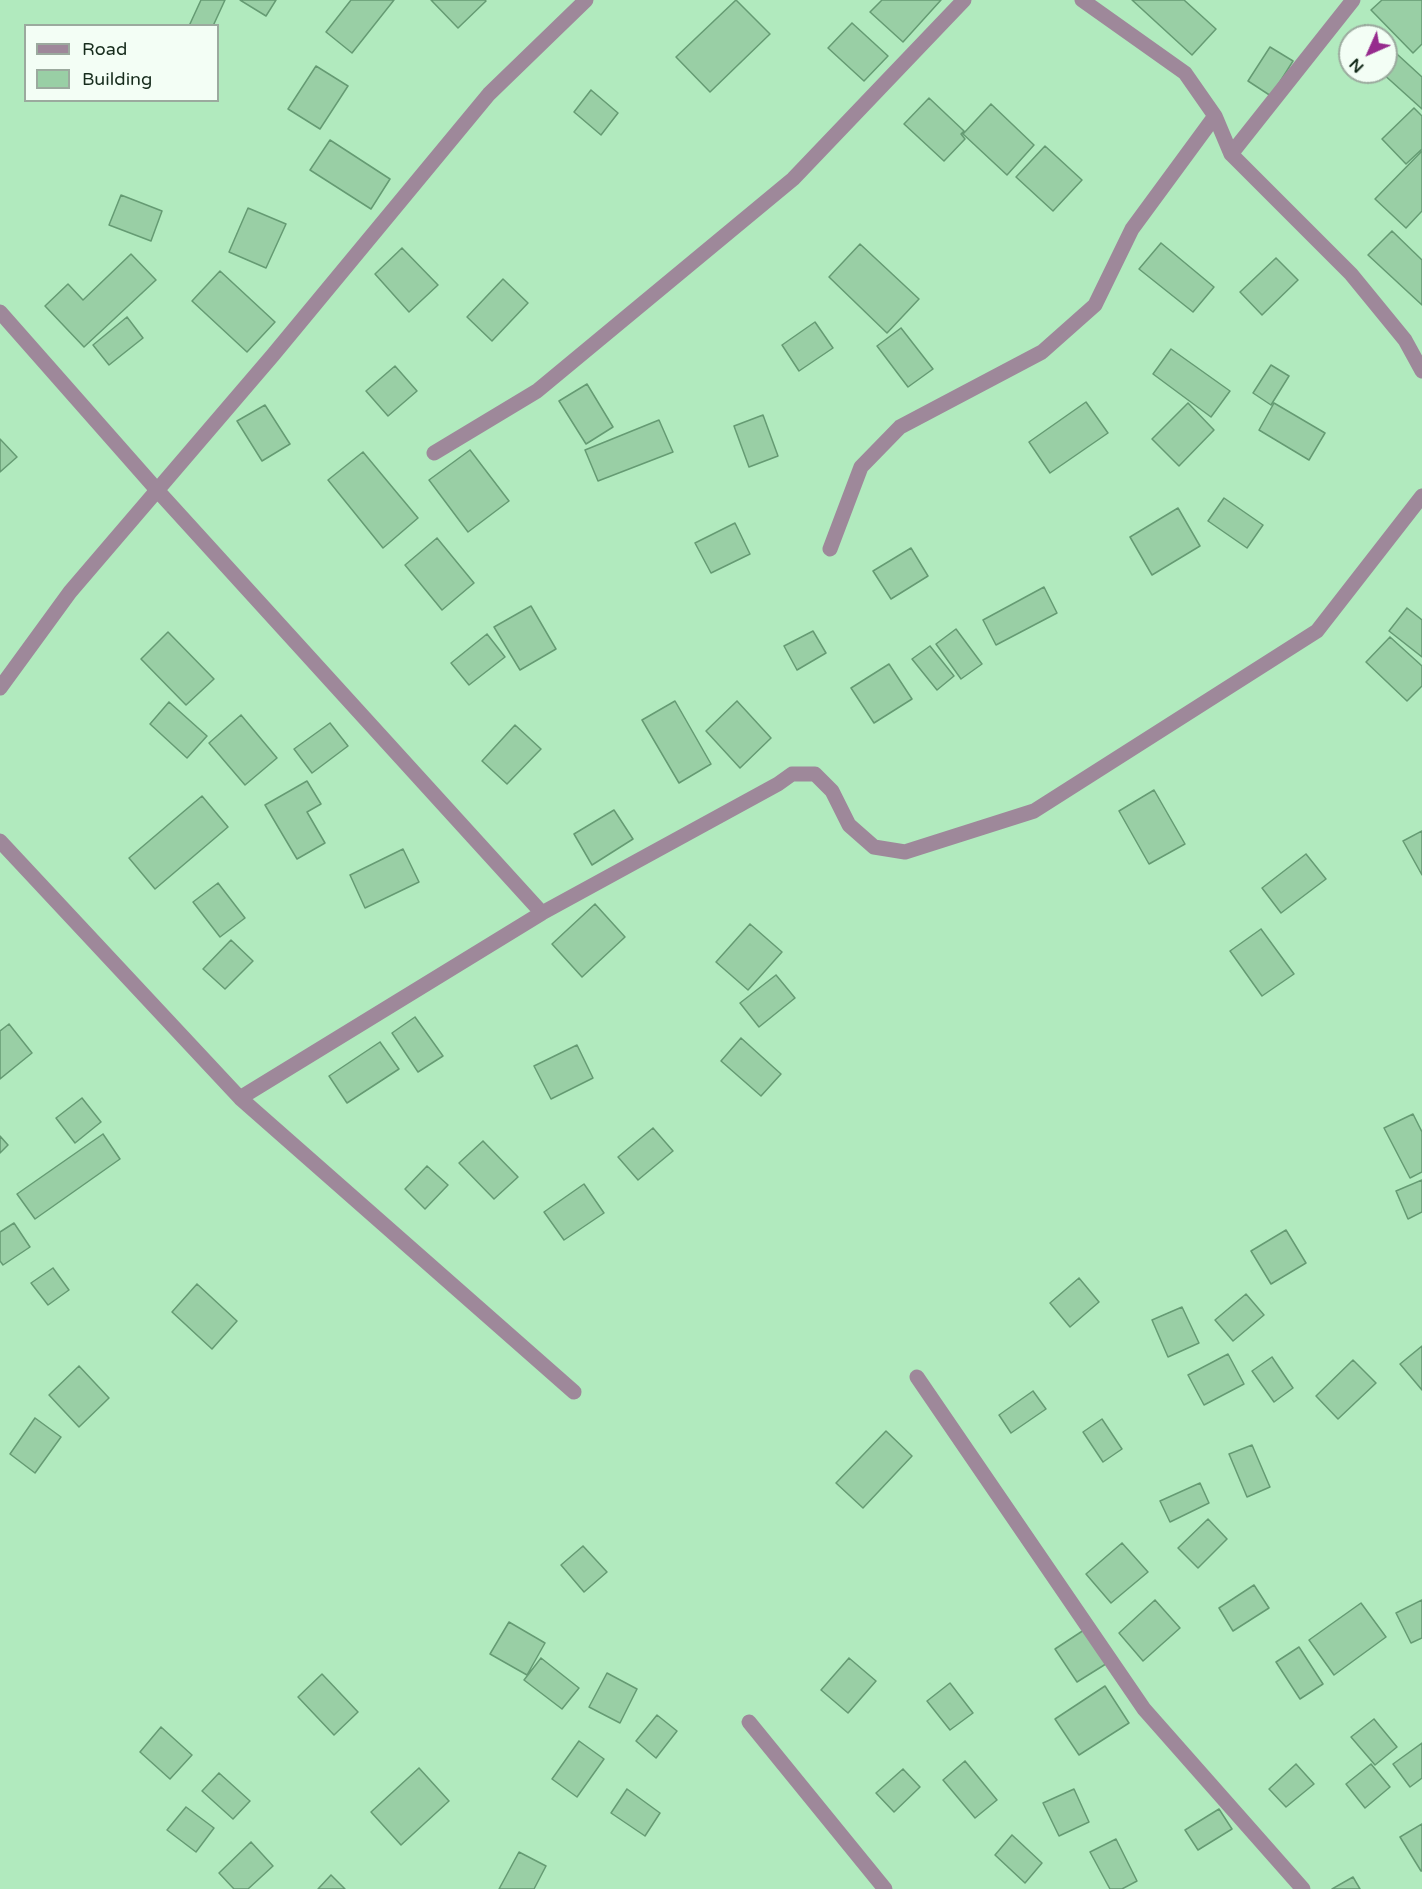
<!DOCTYPE html>
<style>
body{margin:0}
#map{position:relative;width:1422px;height:1889px;overflow:hidden;background:#b1eabe;font-family:"Varela Round",sans-serif}
canvas{display:block}
.legend{position:absolute;left:24px;top:24px;width:195px;height:78px;box-sizing:border-box;background:#f3fef5;border:2px solid #9baa9e;margin:0;padding:8px 10px;list-style:none;font-size:18px;color:#162c1c}
.legend li{display:flex;align-items:center;gap:12px;height:30px}
.legend b{width:30px;border:2px solid #9baa9e}
.north{position:absolute;left:1338px;top:24px;width:60px;height:60px;box-sizing:border-box;background:#f3fef5;border:2px solid #9baa9e;border-radius:50%;rotate:225deg;font-size:16px;font-weight:700;line-height:24px;text-align:center;color:#162c1c}
.north::after{content:'';display:block;margin:auto;width:21px;height:27px;background:#962b8d;clip-path:polygon(50% 0,100% 100%,50% 72%,0 100%)}
</style>
<div id="map">
<canvas width="1422" height="1889"></canvas>
<ul class="legend">
<li><b style="height:8px;background:#9e889a"></b>Road</li>
<li><b style="height:16px;background:#99cfa5"></b>Building</li>
</ul>
<div class="north">N</div>
</div>
<script>
const ctx = document.querySelector('canvas').getContext('2d');
ctx.lineJoin = 'round';
function fill(path, color) { ctx.fillStyle = color; ctx.fill(path, 'evenodd'); }
const poly = rows => new Path2D(rows.map(r => 'M' + r).join(''));
function strokePath(path, color, width, dash) { ctx.strokeStyle = color; ctx.lineWidth = width; ctx.lineCap = dash ? 'butt' : 'round'; ctx.setLineDash(dash || []); ctx.stroke(path); }
const building = poly([
 [201,0,225,0,213,26,189,26,201,0],
 [240,0,276,0,266,16,240,0],
 [351,0,394,0,352,53,326,32,351,0],
 [431,0,485,0,486,1,458,28,431,0],
 [736,0,770,34,710,92,676,57,736,0],
 [882,0,941,0,903,42,870,12,882,0],
 [1132,0,1184,0,1216,29,1192,55,1132,0],
 [1382,0,1422,0,1422,44,1413,53,1371,10,1382,0],
 [852,23,888,56,864,81,828,48,852,23],
 [1365,25,1377,36,1355,36,1365,25],
 [1386,44,1422,77,1422,109,1381,72,1386,72,1386,44],
 [1270,47,1293,61,1271,96,1248,81,1270,47],
 [316,66,348,86,320,129,288,109,316,66],
 [591,90,618,113,601,135,574,112,591,90],
 [929,98,964,131,961,134,965,139,944,161,904,124,929,98],
 [991,104,1034,145,1007,175,963,134,991,104],
 [1414,108,1422,116,1422,149,1406,164,1382,139,1414,108],
 [330,140,390,179,371,209,310,170,330,140],
 [1045,146,1082,180,1053,211,1016,177,1045,146],
 [1422,151,1422,211,1406,228,1375,199,1422,151],
 [121,195,162,211,151,241,109,225,121,195],
 [248,208,286,224,266,268,229,252,248,208],
 [1392,231,1422,260,1422,305,1368,255,1392,231],
 [1161,243,1214,287,1193,312,1139,269,1161,243],
 [860,244,919,299,887,333,829,277,860,244],
 [402,248,438,285,409,312,375,274,402,248],
 [131,254,156,280,84,347,45,306,68,284,83,300,131,254],
 [1276,258,1298,280,1262,315,1240,292,1276,258],
 [220,271,275,322,247,352,192,301,220,271],
 [503,279,528,303,492,341,467,317,503,279],
 [127,317,143,338,109,365,93,345,127,317],
 [815,322,833,348,799,371,782,345,815,322],
 [901,328,933,369,908,387,877,346,901,328],
 [1171,349,1230,391,1211,417,1153,374,1171,349],
 [1271,365,1289,376,1271,405,1253,393,1271,365],
 [395,366,417,391,388,416,366,391,395,366],
 [587,384,613,427,586,444,559,401,587,384],
 [1086,402,1108,433,1050,473,1029,442,1086,402],
 [1188,403,1214,430,1179,466,1152,439,1188,403],
 [1274,403,1325,433,1309,460,1259,430,1274,403],
 [265,405,290,444,262,461,237,421,265,405],
 [763,415,778,456,749,467,734,426,763,415],
 [659,420,673,452,598,481,585,450,659,420],
 [0,439,17,457,0,472,0,439],
 [470,450,509,501,468,532,429,480,470,450],
 [363,452,418,518,383,548,328,480,363,452],
 [1224,498,1263,525,1247,548,1208,521,1224,498],
 [1178,508,1200,546,1152,575,1130,537,1178,508],
 [735,523,750,554,711,573,695,543,735,523],
 [437,538,474,583,442,610,405,565,437,538],
 [911,548,928,576,891,599,873,571,911,548],
 [1044,587,1057,613,996,645,983,620,1044,587],
 [531,606,556,649,520,670,494,627,531,606],
 [1407,608,1422,620,1422,657,1389,631,1407,608],
 [956,629,982,664,961,679,936,644,956,629],
 [813,631,826,653,797,670,784,646,813,631],
 [168,632,214,679,186,705,141,659,168,632],
 [487,634,505,657,469,685,451,663,487,634],
 [1390,637,1422,666,1422,686,1407,701,1366,662,1390,637],
 [930,646,954,676,937,690,912,659,930,646],
 [889,664,912,699,874,723,851,688,889,664],
 [675,701,711,764,679,783,642,720,675,701],
 [737,701,771,738,740,768,706,731,737,701],
 [169,702,207,736,187,758,150,724,169,702],
 [241,715,277,758,245,785,209,743,241,715],
 [330,723,348,746,312,773,294,749,330,723],
 [515,725,541,749,507,784,482,761,515,725],
 [307,781,321,804,307,812,325,843,297,859,265,805,307,781],
 [1154,790,1185,844,1149,864,1119,811,1154,790],
 [202,796,228,827,155,889,129,858,202,796],
 [614,810,633,839,592,865,574,834,614,810],
 [1422,831,1422,875,1403,841,1422,831],
 [403,849,419,882,365,908,350,875,403,849],
 [1306,854,1326,879,1281,913,1262,888,1306,854],
 [218,883,245,918,220,937,193,902,218,883],
 [595,904,625,937,582,977,552,944,595,904],
 [750,924,782,952,748,990,716,962,750,924],
 [1261,929,1294,974,1262,996,1230,951,1261,929],
 [231,940,253,961,225,989,203,969,231,940],
 [776,975,795,998,759,1027,740,1003,776,975],
 [415,1017,443,1056,418,1072,392,1033,415,1017],
 [9,1024,32,1053,0,1079,0,1031,9,1024],
 [741,1038,781,1074,761,1096,721,1061,741,1038],
 [380,1042,399,1069,347,1103,329,1076,380,1042],
 [577,1045,593,1078,551,1099,534,1066,577,1045],
 [82,1098,101,1122,75,1143,56,1118,82,1098],
 [1413,1114,1422,1132,1422,1172,1410,1178,1384,1128,1413,1114],
 [653,1128,673,1151,638,1180,618,1157,653,1128],
 [103,1134,120,1159,35,1219,17,1194,103,1134],
 [0,1136,8,1145,0,1153,0,1136],
 [483,1141,518,1177,494,1199,459,1163,483,1141],
 [427,1166,448,1185,425,1209,405,1189,427,1166],
 [1422,1180,1422,1212,1408,1219,1396,1191,1422,1180],
 [584,1184,604,1213,564,1240,544,1212,584,1184],
 [14,1223,30,1247,3,1265,0,1261,0,1232,14,1223],
 [1286,1230,1306,1263,1271,1284,1251,1251,1286,1230],
 [53,1268,69,1290,48,1305,31,1283,53,1268],
 [1079,1278,1099,1302,1070,1327,1050,1303,1079,1278],
 [197,1284,237,1321,212,1349,172,1312,197,1284],
 [1246,1294,1264,1315,1233,1341,1215,1320,1246,1294],
 [1182,1307,1199,1343,1168,1357,1152,1320,1182,1307],
 [1422,1346,1422,1390,1400,1364,1422,1346],
 [1228,1354,1244,1384,1204,1405,1188,1375,1228,1354],
 [1272,1357,1293,1388,1274,1402,1252,1371,1272,1357],
 [1353,1360,1376,1383,1338,1419,1316,1396,1353,1360],
 [79,1366,109,1398,79,1427,49,1395,79,1366],
 [1033,1391,1046,1409,1011,1433,999,1415,1033,1391],
 [35,1418,61,1437,35,1473,10,1454,35,1418],
 [1102,1419,1122,1449,1103,1462,1083,1432,1102,1419],
 [886,1431,912,1456,863,1508,836,1483,886,1431],
 [1252,1445,1270,1487,1247,1497,1229,1454,1252,1445],
 [1200,1483,1209,1503,1170,1522,1160,1501,1200,1483],
 [1208,1519,1227,1539,1198,1568,1178,1548,1208,1519],
 [1122,1543,1148,1572,1111,1603,1086,1574,1122,1543],
 [583,1546,607,1572,584,1592,561,1565,583,1546],
 [1254,1585,1269,1608,1233,1631,1219,1608,1254,1585],
 [1155,1600,1180,1628,1143,1661,1119,1633,1155,1600],
 [1422,1600,1422,1638,1411,1643,1396,1613,1422,1600],
 [1361,1603,1386,1637,1334,1675,1309,1640,1361,1603],
 [509,1622,545,1643,527,1675,490,1654,509,1622],
 [1087,1628,1109,1662,1077,1682,1055,1649,1087,1628],
 [1299,1647,1323,1684,1300,1699,1276,1662,1299,1647],
 [541,1658,579,1688,562,1709,524,1680,541,1658],
 [849,1658,876,1681,848,1713,821,1690,849,1658],
 [607,1673,637,1689,620,1723,589,1707,607,1673],
 [322,1674,358,1712,334,1735,298,1697,322,1674],
 [950,1683,973,1713,950,1730,927,1701,950,1683],
 [1105,1686,1129,1723,1079,1755,1055,1719,1105,1686],
 [657,1715,677,1731,656,1758,636,1741,657,1715],
 [1374,1719,1397,1747,1375,1765,1351,1737,1374,1719],
 [161,1727,192,1755,170,1779,140,1752,161,1727],
 [579,1741,604,1759,577,1797,552,1779,579,1741],
 [1422,1743,1422,1778,1410,1787,1393,1764,1422,1743],
 [965,1761,997,1800,975,1818,943,1780,965,1761],
 [1296,1764,1314,1784,1286,1807,1269,1789,1296,1764],
 [1371,1764,1390,1787,1365,1808,1346,1784,1371,1764],
 [419,1768,449,1801,401,1845,371,1812,419,1768],
 [903,1769,920,1787,894,1812,876,1793,903,1769],
 [219,1773,250,1801,233,1819,202,1791,219,1773],
 [627,1789,660,1813,645,1836,611,1813,627,1789],
 [1074,1789,1089,1822,1059,1836,1043,1803,1074,1789],
 [186,1807,214,1828,196,1852,167,1830,186,1807],
 [1219,1809,1232,1829,1198,1850,1185,1830,1219,1809],
 [1422,1824,1422,1871,1421,1871,1400,1837,1422,1824],
 [1012,1835,1042,1863,1025,1883,995,1855,1012,1835],
 [1116,1839,1137,1881,1122,1889,1110,1889,1090,1852,1116,1839],
 [251,1842,273,1866,248,1889,234,1889,219,1873,251,1842],
 [519,1852,546,1866,534,1889,499,1889,519,1852],
 [331,1875,345,1889,318,1889,331,1875],
 [1353,1877,1360,1889,1332,1889,1353,1877]
]);
const minor = poly([
 [1082,0,1185,73,1215,116,1231,154,1351,274,1405,340,1422,371],
 [1231,154,1353,0],
 [0,312,157,490,542,913],
 [434,453,537,391,793,179,964,0],
 [830,549,861,467,900,427,1042,352,1095,305,1132,229,1215,116],
 [0,688,70,592,273,355,489,94,586,0],
 [0,841,240,1098,574,1392],
 [240,1098,542,913,778,784,792,774,815,774,832,791,849,825,874,847,905,852,1034,811,1317,631,1422,496],
 [917,1377,1144,1709,1303,1889],
 [749,1722,885,1889]
]);
fill(building, '#99cfa5');
strokePath(building, '#659b73', 1.5);
strokePath(minor, '#9e889a', 15);
</script>
